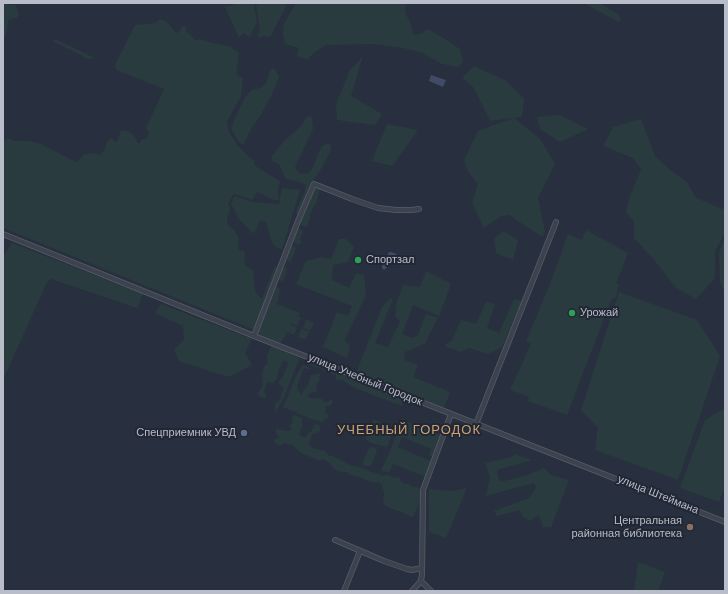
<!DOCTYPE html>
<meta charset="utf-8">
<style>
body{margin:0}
#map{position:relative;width:728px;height:594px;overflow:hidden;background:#282f3e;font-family:"DM Sans",sans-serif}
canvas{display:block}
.frame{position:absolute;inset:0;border:4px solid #b9bdc9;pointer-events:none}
</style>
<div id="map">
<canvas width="728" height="594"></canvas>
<div class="frame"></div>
</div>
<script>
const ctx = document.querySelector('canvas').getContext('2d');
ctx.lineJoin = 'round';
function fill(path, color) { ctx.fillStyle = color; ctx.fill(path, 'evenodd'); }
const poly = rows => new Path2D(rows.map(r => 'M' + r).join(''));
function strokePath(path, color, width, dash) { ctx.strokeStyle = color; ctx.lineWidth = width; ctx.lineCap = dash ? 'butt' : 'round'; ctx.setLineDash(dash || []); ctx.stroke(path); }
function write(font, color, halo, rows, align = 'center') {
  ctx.font = font + ' "DM Sans",sans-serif'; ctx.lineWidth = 4; ctx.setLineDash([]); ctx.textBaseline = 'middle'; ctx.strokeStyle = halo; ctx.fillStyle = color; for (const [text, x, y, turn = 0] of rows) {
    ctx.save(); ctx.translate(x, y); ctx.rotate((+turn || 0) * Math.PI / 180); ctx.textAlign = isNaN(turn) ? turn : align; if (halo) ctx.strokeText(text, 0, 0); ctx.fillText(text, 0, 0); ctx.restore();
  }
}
const green = poly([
 [3,3,8,3,9,5,15,5,17,7,19,15,17,18,10,19,8,21,7,32,5,35,3,43],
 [239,3,254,3,257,22,250,37,243,33,239,38,225,7],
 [256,3,288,3,270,37,264,36,259,38,257,35,260,31],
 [296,3,408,3,405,7,405,12,407,17,410,21,413,34,417,35,422,33,428,29,445,39,460,49,463,62,458,67,442,64,420,52,398,47,373,44,326,45,315,52,307,59,298,57,297,53,299,48,285,44,283,33,284,24],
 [583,3,600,3,618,14,621,20,619,22],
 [160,19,166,21,176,33,179,32,182,26,184,26,186,27,186,32,190,34,195,40,197,40,200,39,212,43,230,46,233,49,237,51,239,53,236,74,243,78,241,96,227,121,229,132,237,145,254,161,254,165,275,178,280,182,278,188,279,200,274,200,257,192,252,200,234,194,228,203,230,207,229,213,227,217,228,225,234,230,239,238,238,248,240,251,243,251,245,253,244,262,247,267,253,270,255,290,259,297,262,299,266,288,275,267,277,267,278,269,256,326,254,328,252,329,3,228,3,141,8,138,14,141,30,141,41,144,76,162,85,154,93,153,100,155,104,151,107,142,111,138,115,142,117,142,121,130,129,132,133,135,137,140,137,143,140,143,141,140,147,138,149,132,146,128,164,89,117,70,115,67,115,65,135,25,156,23],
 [55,39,87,54,92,57,92,59,88,59,73,51,55,43,53,40],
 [363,56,351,96,382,114,375,125,337,120,336,104,350,70],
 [474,66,505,80,524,99,522,117,490,121,481,102,473,87,462,78],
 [274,68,279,77,272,94,260,116,251,129,243,145,238,141,231,128,235,118,246,96,252,90,260,88,265,85,271,69],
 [559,115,588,129,560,142,540,129,537,117],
 [310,116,312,118,313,129,295,167,299,173,306,174,311,171,322,146,326,144,331,145,330,152,320,171,314,179,299,215,297,216,296,211,304,193,306,185,297,181,286,179,279,164,271,161,272,156,284,141,300,127,307,117],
 [514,118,540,139,555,164,538,198,545,232,542,237,509,215,501,216,484,228,472,203,478,184,468,172,464,160,478,131],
 [641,119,655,156,669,169,687,182,696,198,725,210,725,233,715,251,715,278,696,299,676,288,655,261,634,238,634,222,626,212,629,199,641,169,633,158,603,146,613,127],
 [387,124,418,130,392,166,372,161],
 [315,186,319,188,320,189,316,204,314,206,310,216,310,218,309,220,308,225,306,227,301,225,299,223],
 [282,188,300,190,282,250,273,245,266,222,260,220,254,234,239,219,231,204,234,196,253,202,279,204],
 [298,228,303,231,300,240,302,241,299,245,293,241,295,232],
 [586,230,628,253,616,284,619,284,616,297,611,300,567,415,528,401,529,397,510,390,531,344,526,341,550,284,568,234,582,240],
 [503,231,518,240,513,260,496,253,494,239],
 [725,237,725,292,720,282,719,253],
 [339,239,346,239,354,247,348,262,333,265,332,280,349,288,356,273,364,275,366,295,345,340,350,346,347,358,323,347,337,312,348,316,352,306,296,284,306,261,322,257,331,259],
 [12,243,143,294,137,308,51,279,47,282,3,380,3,257],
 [292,246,296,248,294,255,290,262,287,261,286,259,290,247],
 [284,266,287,268,287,271,284,278,283,281,281,281,278,279,283,267],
 [426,271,451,284,439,316,413,305,402,334,413,338,418,335,426,314,438,318,428,337,426,343,405,352,404,360,418,365,413,377,450,392,444,408,356,373,382,307,390,298,393,299,375,343,388,347,400,321,395,316,397,301,403,285,420,287],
 [276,286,280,289,277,304,300,313,299,316,295,315,301,318,297,326,291,323,290,324,296,327,297,328,294,335,287,332,284,338,280,343,259,335,258,333,260,328,259,327,275,287],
 [619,292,697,320,720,356,678,480,595,450,598,427,581,410],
 [514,299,522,301,502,347,488,354,469,348,461,352,444,346,452,340,461,320,476,324,486,302,495,304,487,328,499,333],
 [161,304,252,339,245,353,252,365,228,377,179,361,174,350,184,339,183,326,155,313],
 [306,319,314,323,310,331,303,328],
 [301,329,302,329,309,332,306,340,298,337],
 [271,346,292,354,299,358,299,360,284,397,279,407,275,413,275,404,276,402,279,401,281,398,281,394,284,388,279,384,279,381,282,378,284,374,288,363,286,361,283,361,278,372,277,376,278,378,273,383,268,382,267,383,264,390,266,397,264,398,259,396,258,395,258,392,262,387,263,385,262,374,264,366,268,363,267,356],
 [306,358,405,398,406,399,402,406,355,388,342,380,340,380,338,381,336,379,336,374,333,375,330,372,310,365,305,360],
 [303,365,311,368,310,369,309,369,304,368,297,386,299,392,302,394,303,391,307,386,309,385,309,382,311,375,314,375,319,373,320,375,319,377,320,379,316,385,317,390,315,392,310,393,308,396,310,398,318,398,322,399,324,402,326,402,331,400,333,402,330,406,325,406,326,408,325,413,327,414,329,416,328,418,326,418,323,422,321,422,311,419,283,407,298,372],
 [725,408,725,486,719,502,680,488,705,420],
 [293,415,298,416,302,418,302,427,299,435,305,438,308,433,311,432,314,425,316,424,319,425,321,428,320,431,317,433,314,433,312,435,309,445,313,448,325,451,328,455,332,456,352,466,356,466,383,476,386,474,395,478,399,477,400,478,401,482,406,484,409,484,411,486,417,487,421,491,421,499,413,517,388,507,384,504,383,502,384,493,382,485,379,482,376,482,374,483,360,477,351,475,346,472,343,473,333,468,329,462,323,459,320,461,317,460,301,453,292,445,283,443,281,446,275,443,274,440,275,439,279,438,279,437,276,433,276,430,277,429,279,429,284,431,291,431,290,425,293,421,292,418],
 [403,418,406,421,441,435,434,457,429,456,431,449,402,437,398,447,431,461,426,477,393,464,389,472,381,471,391,449],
 [373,419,393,428,393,432,387,447,371,443,368,441,365,438,371,432],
 [372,447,376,449,377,451,371,466,364,466,363,463,363,461,369,448],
 [514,454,532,460,497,470,499,480,504,481,528,475,544,468,551,475,569,480,551,527,543,527,539,515,530,521,523,517,520,510,497,516,494,511,529,498,536,488,534,483,486,496,490,477,485,463,512,457],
 [467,488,446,538,429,532,429,489,452,491],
 [638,562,665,572,658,591,634,591]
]);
const water = poly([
 [431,75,446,80,443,87,429,81],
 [389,252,391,252,396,254,397,256,397,259,384,270,382,268,382,266]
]);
const minor = poly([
 [3,234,254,336,725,522],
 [254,336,298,221,314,184,352,199,378,208,396,210,412,210,419,209],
 [476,424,556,222],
 [335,540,384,561,407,569,412,570,422,568],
 [421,581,431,591],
 [344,591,360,551],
 [412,591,421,581,422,574,423,490,451,414]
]);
const markers = [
 [358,260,4,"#2e9e5b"],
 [572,313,4,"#2e9e5b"],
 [244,433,4,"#5c6f8a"],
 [690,527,4,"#8d6e63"]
];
const poiNames = [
 ["Спортзал",366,260],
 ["Урожай",580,313],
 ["Спецприемник УВД",236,433,"right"],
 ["Центральная",682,521,"right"],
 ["районная библиотека",682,534,"right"]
];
const streetNames = [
 ["улица Учебный Городок",365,380,22],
 ["улица Штеймана",658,495,22]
];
const quarterNames = [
 ["УЧЕБНЫЙ ГОРОДОК",409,431]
];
fill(green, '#2a3b3f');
fill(water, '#404c65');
strokePath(minor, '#575d69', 6);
strokePath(minor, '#3c424e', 4.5);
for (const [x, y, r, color] of markers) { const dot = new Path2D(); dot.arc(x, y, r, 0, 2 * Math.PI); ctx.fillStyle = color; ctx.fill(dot); strokePath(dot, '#212734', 1.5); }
write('11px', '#b9bdc9', '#212734', poiNames, 'left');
write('11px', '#b9bdc9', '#212734', streetNames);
ctx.letterSpacing = '1px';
write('13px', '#cba272', '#212734', quarterNames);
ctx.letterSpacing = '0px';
</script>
